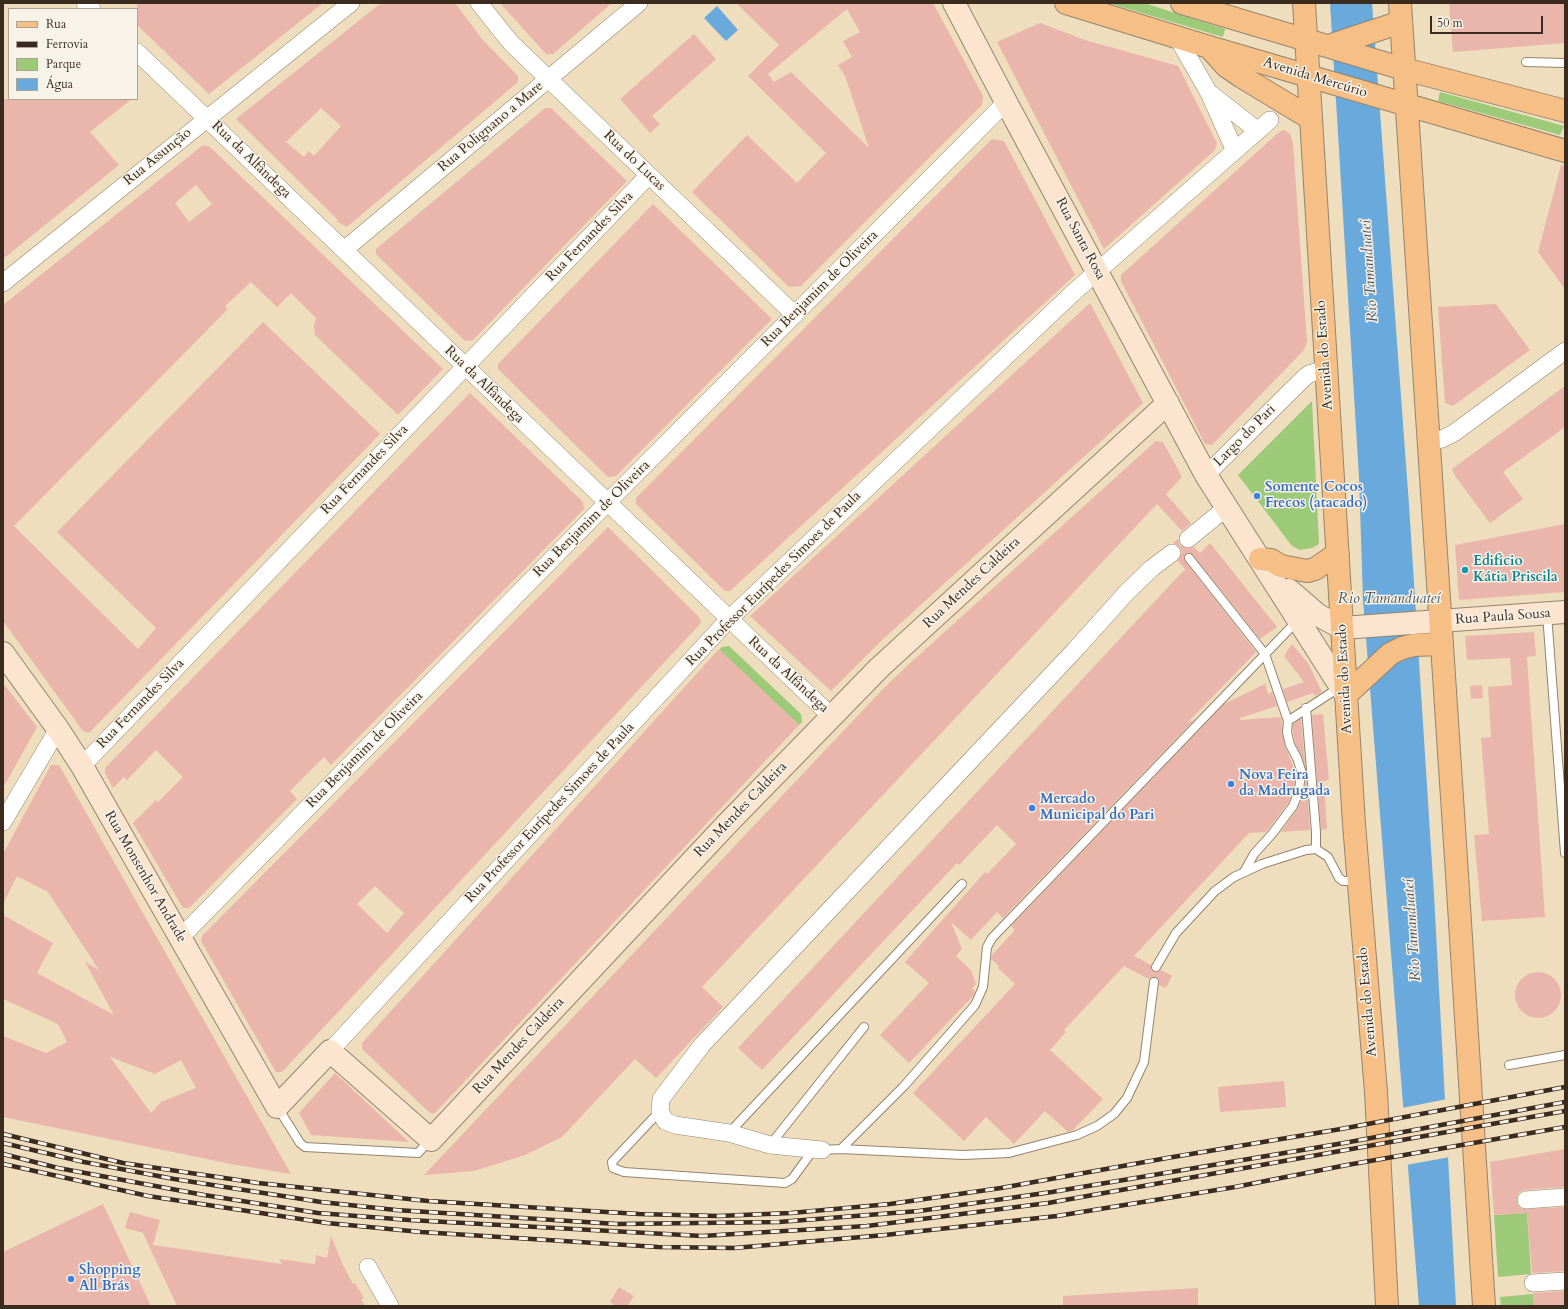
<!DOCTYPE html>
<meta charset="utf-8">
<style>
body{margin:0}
#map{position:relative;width:1568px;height:1309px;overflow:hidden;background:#eedebd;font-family:Cardo,serif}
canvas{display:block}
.frame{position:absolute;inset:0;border:4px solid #3b2a1e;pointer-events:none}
.legend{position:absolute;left:8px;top:8px;width:130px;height:92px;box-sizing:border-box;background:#f7f3e8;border:1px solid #aca397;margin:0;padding:5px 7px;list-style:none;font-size:12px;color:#3b2a1e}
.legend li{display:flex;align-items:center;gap:8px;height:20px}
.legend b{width:20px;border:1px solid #aca397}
.scale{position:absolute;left:1430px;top:16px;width:113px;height:18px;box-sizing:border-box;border:2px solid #3b2a1e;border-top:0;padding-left:5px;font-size:12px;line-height:14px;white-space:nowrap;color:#3b2a1e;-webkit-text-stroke:3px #f7f3e8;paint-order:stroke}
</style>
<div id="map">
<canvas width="1568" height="1309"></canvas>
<div class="frame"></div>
<ul class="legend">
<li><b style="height:5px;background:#f5bf86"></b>Rua</li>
<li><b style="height:5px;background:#3b2a1e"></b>Ferrovia</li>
<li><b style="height:11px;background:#9dca78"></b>Parque</li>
<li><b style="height:11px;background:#69a9dc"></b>Água</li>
</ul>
<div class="scale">50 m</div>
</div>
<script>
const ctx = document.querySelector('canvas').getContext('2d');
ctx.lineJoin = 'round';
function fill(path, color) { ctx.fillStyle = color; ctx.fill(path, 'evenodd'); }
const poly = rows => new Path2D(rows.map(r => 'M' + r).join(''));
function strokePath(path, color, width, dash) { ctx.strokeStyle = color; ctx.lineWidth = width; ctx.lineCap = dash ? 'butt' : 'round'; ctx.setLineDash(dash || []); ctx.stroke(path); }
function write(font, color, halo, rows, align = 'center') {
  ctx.font = font + ' Cardo,serif'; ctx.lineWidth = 3; ctx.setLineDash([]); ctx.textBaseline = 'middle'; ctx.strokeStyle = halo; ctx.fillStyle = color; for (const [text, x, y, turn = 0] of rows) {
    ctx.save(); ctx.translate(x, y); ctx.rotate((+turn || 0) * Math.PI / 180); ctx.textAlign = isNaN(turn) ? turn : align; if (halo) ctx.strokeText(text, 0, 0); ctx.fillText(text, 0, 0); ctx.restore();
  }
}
const green = poly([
 [1108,3,1144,3,1225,29,1223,37],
 [1440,92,1564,126,1560,135,1438,101],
 [1312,401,1319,544,1312,548,1300,550,1292,546,1238,475],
 [729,646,801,714,802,722,799,725,719,650,722,647],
 [1527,1213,1531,1274,1498,1277,1494,1215],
 [1533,1294,1534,1306,1501,1306,1500,1297]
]);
const water = poly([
 [1330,3,1372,3,1409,505,1434,895,1456,1306,1419,1306,1363,600,1359,477],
 [717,6,738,30,726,41,704,18]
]);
const pier = poly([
 [1447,1099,1450,1157,1406,1165,1402,1108]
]);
const building = poly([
 [137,3,323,3,209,94,137,25],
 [381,3,455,3,482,39,518,76,518,82,347,227,336,221,338,220,236,119],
 [321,108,341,126,314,156,309,151,304,157,286,142],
 [500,3,612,3,553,54,546,54],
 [736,3,933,3,983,96,982,105,801,286,789,287,692,192,747,135,797,183,826,153,748,76,779,45],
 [847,9,860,32,843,41,852,57,838,65,845,76,869,148,791,72,774,82,768,74],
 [1449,3,1565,3,1565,43,1453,52],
 [1040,23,1085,40,1178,66,1217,143,1215,150,1104,249,997,42],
 [694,34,716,59,652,116,660,124,650,133,620,99],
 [3,99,132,99,90,132,119,165,3,259],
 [545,108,551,108,627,181,473,340,465,341,376,254,376,249],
 [1284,130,1290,134,1293,143,1307,342,1304,350,1212,445,1205,444,1121,281,1121,275,1279,132],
 [992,139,1004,141,1075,275,730,591,725,591,636,504,636,498],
 [203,145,210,147,443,369,398,415,315,335,314,326,316,318,291,293,277,307,251,282,225,306,228,309,14,526,138,649,156,628,57,532,263,322,380,434,89,733,83,731,3,621,3,305],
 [196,185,212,204,189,222,175,203],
 [1561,165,1565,166,1565,289,1538,252],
 [653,204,772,319,616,476,608,477,498,369,498,364],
 [1090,303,1143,403,881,641,831,691,750,616],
 [1496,304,1530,350,1453,406,1445,403,1438,307],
 [1565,386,1565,427,1503,472,1523,499,1490,523,1455,476,1452,469],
 [470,393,583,502,584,509,331,765,324,757,290,791,297,799,189,908,183,908,133,823,156,800,158,802,183,777,156,750,127,780,124,777,113,788,105,773,105,768],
 [1156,441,1163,442,1182,477,1166,494,1191,523,1182,531,1157,504,702,987,723,1007,656,1078,635,1059,562,1137,525,1155,474,1171,424,1175,882,690,908,665],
 [1565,524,1565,592,1459,600,1455,545],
 [608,527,699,617,701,623,282,1072,276,1072,201,941,202,936],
 [375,886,404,913,387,933,357,904],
 [1178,539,1180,545,1184,548,1194,547,1200,553,1210,543,1277,627,1260,639,1193,555,1189,553,1185,554,1185,561,1256,652,1187,723,1195,719,1003,918,997,912,971,940,951,922,962,949,956,956,971,970,976,984,972,988,975,991,973,996,909,1063,880,1035,929,983,905,962,985,872,987,874,1016,844,997,825,959,865,957,863,762,1070,738,1048,1185,569,1178,561,1182,552,1180,547,1173,543],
 [1534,632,1536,656,1527,657,1545,917,1482,921,1474,835,1489,834,1481,738,1491,737,1488,687,1512,685,1510,658,1467,660,1465,636],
 [1292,644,1308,663,1322,692,1315,696,1313,693,1287,702,1283,689,1304,682,1284,656],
 [719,649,799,725,435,1113,430,1113,362,1049,362,1043],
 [3,683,37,727,3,788],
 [1265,684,1268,694,1272,692,1277,706,1240,718,1240,720,1281,717,1285,746,1295,771,1294,790,1288,803,1266,832,1249,833,1134,956,1151,965,1151,969,1154,972,1161,970,1172,976,1166,988,1159,985,1157,977,1152,977,1149,979,1124,966,1064,1030,1066,1032,1050,1050,1103,1099,1073,1130,1068,1132,1045,1111,1014,1144,986,1117,964,1141,913,1093,1015,984,998,968,999,966,991,959,992,955,1015,930,1011,926,1224,704],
 [1482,685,1483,698,1471,699,1470,686],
 [1323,714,1329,780,1324,781,1327,829,1321,830,1312,715],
 [1301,719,1305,765,1295,743,1293,732,1293,724],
 [51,765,59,765,291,1174,231,1164,3,1117,3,1036,46,1053,67,1042,58,1024,3,999,3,915,53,943,37,973,114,1015,85,962,99,970,48,892,17,876,3,904,3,854],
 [110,1057,155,1074,181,1060,196,1088,161,1102,151,1113],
 [1306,776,1310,830,1281,832,1298,808,1304,793],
 '1515 995a23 23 0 1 1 46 0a23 23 0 1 1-46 0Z',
 [335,1073,409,1142,311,1135,299,1113],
 [1284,1081,1286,1107,1220,1112,1218,1087],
 [1565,1149,1565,1187,1525,1190,1520,1192,1517,1196,1518,1205,1522,1209,1565,1207,1565,1271,1532,1273,1527,1213,1494,1215,1490,1162],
 [103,1204,151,1306,3,1306,3,1252],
 [130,1212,160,1220,153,1245,282,1264,279,1259,315,1264,316,1255,327,1258,331,1236,343,1265,353,1284,355,1283,364,1298,361,1300,365,1306,177,1306,143,1233,125,1228],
 [619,1287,634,1296,627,1306,616,1306,610,1302],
 [1198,1288,1198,1306,1063,1306,1063,1296],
 [1565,1291,1565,1306,1534,1306,1533,1293]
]);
const lane = poly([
 [1526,62,1565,63],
 [1189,558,1265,654,1288,721],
 [1547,614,1565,853],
 [1306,708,1316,832,1316,849],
 [1244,872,1254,854,1272,834,1293,806,1299,791,1301,770,1297,758,1290,745,1287,732,1288,721,1340,687],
 [1156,967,1176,933,1215,891,1234,877,1262,864,1306,850,1316,849,1328,857,1339,878,1343,881,1357,881],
 [1509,1065,1565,1055],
 [278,1108,300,1143,305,1147,418,1153,430,1140],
 [660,1111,612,1162,613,1168,624,1172,785,1183,792,1179,814,1149],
 [729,1133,962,884],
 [770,1145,864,1027],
 [841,1149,904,1086,975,1005,983,987,987,947,992,938,1297,621],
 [822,1150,841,1149,963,1155,1009,1153,1077,1135,1097,1126,1114,1114,1127,1098,1144,1062,1154,982]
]);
const street = poly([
 [85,3,92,9],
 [479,3,511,43,795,315],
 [1177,37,1209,93,1235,151],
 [137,52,832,717],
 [1211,94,1258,131],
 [344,250,639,3],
 [3,283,351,3],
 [1429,441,1442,439,1454,433,1565,351],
 [1206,475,1305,377,1309,374,1326,369],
 [1188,539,1226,508],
 [82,766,649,175],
 [3,822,58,729],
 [180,938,607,503,1006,102],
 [330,1051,729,619,1075,291,1270,120],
 [822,1150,770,1145,729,1133,675,1125,665,1121,660,1111,661,1099,702,1045,1074,651,1127,592,1152,568,1172,553],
 [1526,1200,1565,1197],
 [368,1267,390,1306],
 [1533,1283,1565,1281]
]);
const secondary = poly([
 [954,3,1006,102,1206,475,1346,695],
 [1289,590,1318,615,1342,628,1565,612],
 [3,653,58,729,82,766,277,1107,330,1051,431,1140,726,825,879,668,1168,403]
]);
const primary = poly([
 [1066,3,1209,47,1565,151],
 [1182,3,1404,69,1565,111]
]);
const highway = poly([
 [1304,3,1354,824,1376,1092,1387,1306],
 [1400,3,1457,874,1484,1306],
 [1329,46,1401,22],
 [1209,47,1226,66,1242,77,1310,118],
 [1260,559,1271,560,1281,566,1307,571,1315,569,1338,553],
 [1346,695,1390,654,1402,648,1414,645,1442,644]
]);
const rail = poly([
 [3,1134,123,1163,258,1183,428,1201,639,1214,718,1216,791,1213,890,1204,1001,1188,1167,1158,1341,1129,1565,1087],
 [3,1143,84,1162,174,1179,321,1202,396,1210,617,1224,779,1222,919,1211,1052,1192,1344,1143,1565,1102],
 [3,1154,58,1168,204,1195,318,1213,409,1220,702,1236,867,1226,1048,1203,1565,1111],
 [3,1164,148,1196,327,1223,421,1232,658,1247,734,1248,885,1235,1057,1216,1235,1187,1347,1165,1565,1127]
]);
const markers = [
 [1257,496,4,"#3f7fe0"],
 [1465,570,4,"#0f9aa8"],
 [1231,784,4,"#3f7fe0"],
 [1032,808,4,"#3f7fe0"],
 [71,1279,4,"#3f7fe0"]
];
const streetNames = [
 ["Avenida Mercúrio",1315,78,17],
 ["Rua Polignano a Mare",491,127,-40],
 ["Rua Assunção",158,157,-39],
 ["Rua da Alfândega",251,160,44],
 ["Rua do Lucas",634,161,44],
 ["Rua Fernandes Silva",590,237,-46],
 ["Rua Santa Rosa",1080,239,62],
 ["Rua Benjamim de Oliveira",820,289,-45],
 ["Avenida do Estado",1325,355,-94],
 ["Rua da Alfândega",484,385,44],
 ["Largo do Pari",1245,436,-45],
 ["Rua Fernandes Silva",365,470,-46],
 ["Rua Benjamim de Oliveira",592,519,-45],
 ["Rua Professor Eurípedes Simoes de Paula",774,579,-45],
 ["Rua Mendes Caldeira",972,583,-43],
 ["Rua Paula Sousa",1503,617,-4],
 ["Rua da Alfândega",788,675,43],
 ["Avenida do Estado",1345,679,-93],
 ["Rua Fernandes Silva",141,704,-46],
 ["Rua Benjamim de Oliveira",365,750,-45],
 ["Rua Mendes Caldeira",741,810,-46],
 ["Rua Professor Eurípedes Simoes de Paula",550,813,-47],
 ["Rua Monsenhor Andrade",145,877,60],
 ["Avenida do Estado",1368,1002,-95],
 ["Rua Mendes Caldeira",519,1046,-47]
];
const shopNames = [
 ["Somente Cocos",1265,488],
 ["Frecos (atacado)",1265,504],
 ["Nova Feira",1239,776],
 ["da Madrugada",1239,792],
 ["Mercado",1040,800],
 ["Municipal do Pari",1040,816],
 ["Shopping",79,1271],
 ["All Brás",79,1287]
];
const cultureNames = [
 ["Edifício",1473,562],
 ["Kátia Priscila",1473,578]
];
const waterNames = [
 ["Rio Tamanduateí",1370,271,-94],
 ["Rio Tamanduateí",1389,600],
 ["Rio Tamanduateí",1413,930,-94]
];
fill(green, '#9dca78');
fill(water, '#69a9dc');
fill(pier, '#eedebd');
fill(building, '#eab5aa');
strokePath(lane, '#94846e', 10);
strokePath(street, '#94846e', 18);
strokePath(secondary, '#94846e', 24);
strokePath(primary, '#94846e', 24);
strokePath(highway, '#94846e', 24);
strokePath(lane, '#fff', 8);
strokePath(street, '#fff', 17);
strokePath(secondary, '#fbe5cf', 22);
strokePath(primary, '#f5bf86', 22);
strokePath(highway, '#f5bf86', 22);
strokePath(rail, '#3b2a1e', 4.5);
strokePath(rail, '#f7f3e8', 3, [9]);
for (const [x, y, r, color] of markers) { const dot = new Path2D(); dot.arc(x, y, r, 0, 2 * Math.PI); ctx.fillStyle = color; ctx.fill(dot); strokePath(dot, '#f7f3e8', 1.5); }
write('14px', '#3b2a1e', '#f7f3e8', streetNames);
write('bold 14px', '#366cbe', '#f7f3e8', shopNames, 'left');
write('bold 14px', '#0d838f', '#f7f3e8', cultureNames, 'left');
write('italic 15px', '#4b5660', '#f7f3e8', waterNames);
</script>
